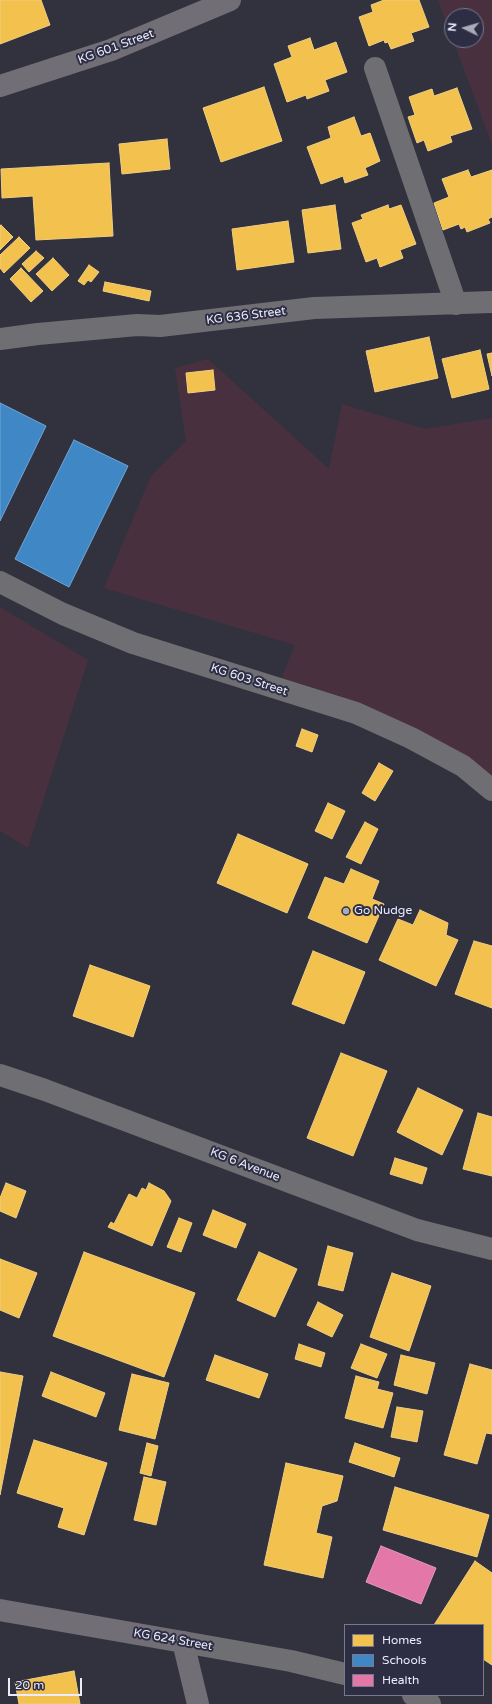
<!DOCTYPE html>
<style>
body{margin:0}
#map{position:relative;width:492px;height:1704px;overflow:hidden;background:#32323f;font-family:"Varela Round",sans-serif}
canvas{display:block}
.legend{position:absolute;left:344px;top:1624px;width:140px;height:72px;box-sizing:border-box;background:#2d2d44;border:1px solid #79798d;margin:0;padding:5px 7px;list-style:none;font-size:12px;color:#eaebfb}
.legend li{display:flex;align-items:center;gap:8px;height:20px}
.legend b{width:20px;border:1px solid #79798d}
.north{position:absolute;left:444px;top:8px;width:40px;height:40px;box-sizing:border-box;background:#2d2d44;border:1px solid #79798d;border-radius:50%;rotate:275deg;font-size:11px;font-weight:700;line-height:16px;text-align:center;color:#eaebfb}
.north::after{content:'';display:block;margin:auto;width:14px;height:18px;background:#aaaab9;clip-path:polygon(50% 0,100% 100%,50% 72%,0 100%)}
.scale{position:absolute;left:8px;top:1678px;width:74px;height:18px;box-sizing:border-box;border:2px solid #eaebfb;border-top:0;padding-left:5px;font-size:12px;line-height:14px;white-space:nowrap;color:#eaebfb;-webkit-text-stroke:3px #2d2d44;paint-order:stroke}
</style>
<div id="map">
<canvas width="492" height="1704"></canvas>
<ul class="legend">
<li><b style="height:11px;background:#f2c14e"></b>Homes</li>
<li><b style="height:11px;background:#3f88c5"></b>Schools</li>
<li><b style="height:11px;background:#e377a8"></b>Health</li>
</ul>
<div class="north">N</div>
<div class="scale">20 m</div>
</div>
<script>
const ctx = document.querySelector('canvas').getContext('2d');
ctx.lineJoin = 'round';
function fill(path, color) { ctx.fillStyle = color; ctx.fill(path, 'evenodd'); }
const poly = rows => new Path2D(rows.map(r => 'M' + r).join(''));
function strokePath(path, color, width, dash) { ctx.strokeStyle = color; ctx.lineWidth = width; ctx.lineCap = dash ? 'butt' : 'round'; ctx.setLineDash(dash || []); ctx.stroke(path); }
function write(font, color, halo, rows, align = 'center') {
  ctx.font = font + ' "Varela Round",sans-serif'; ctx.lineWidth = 4; ctx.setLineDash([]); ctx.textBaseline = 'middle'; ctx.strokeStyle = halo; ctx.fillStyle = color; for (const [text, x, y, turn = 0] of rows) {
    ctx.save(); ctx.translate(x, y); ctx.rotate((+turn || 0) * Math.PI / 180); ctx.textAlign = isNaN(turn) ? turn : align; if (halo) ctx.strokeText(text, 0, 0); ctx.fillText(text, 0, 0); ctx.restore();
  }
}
const green = poly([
 [438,0,492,0,492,144,453,40,476,40,476,16,452,16,452,38],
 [208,359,329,469,342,404,425,429,492,418,492,790,463,766,277,689,295,645,104,588,151,476,186,441,175,368],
 [0,607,88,660,28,848,0,831]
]);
const homes = poly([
 [0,0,41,0,50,25,0,44,0,0],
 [384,0,419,0,429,27,411,33,414,41,391,49,388,42,385,43,384,40,369,46,359,17,373,12,371,5,384,0],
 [310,38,314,50,336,42,347,72,325,80,329,91,307,99,306,95,287,102,274,64,292,57,288,46,310,38],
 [264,87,282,141,221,162,203,108,264,87],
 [457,88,472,129,450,136,452,142,428,151,424,140,417,143,408,117,415,115,409,97,432,89,434,96,457,88],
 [354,117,361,136,370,133,380,161,365,168,368,175,345,183,343,176,321,184,307,147,331,138,328,127,354,117],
 [167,139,170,169,122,174,119,144,167,139],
 [109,163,113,236,36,240,33,196,2,198,1,169,109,163],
 [468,170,471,177,492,170,492,217,488,219,490,223,467,232,465,227,461,229,459,224,443,230,434,203,449,197,442,179,468,170],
 [335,205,341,249,308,253,302,210,335,205],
 [388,205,389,209,401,205,416,244,400,250,403,258,380,267,377,258,366,262,352,223,363,219,361,215,388,205],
 [288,221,294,262,237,270,232,229,288,221],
 [1,225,13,237,0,250,0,226,1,225],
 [19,237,30,248,4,273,0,268,0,255,19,237],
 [36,251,44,258,29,272,22,264,36,251],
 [53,258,69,275,52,291,36,274,53,258],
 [89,265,99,272,91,282,88,280,84,285,78,281,89,265],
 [21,268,43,291,31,302,10,279,21,268],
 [105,282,151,291,149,301,103,291,105,282],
 [429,337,438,378,375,392,366,351,429,337],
 [480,350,489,389,452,398,442,359,480,350],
 [492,353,492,376,487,354,492,353],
 [213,370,215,390,188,393,186,373,213,370],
 [302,729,318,735,312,752,296,746,302,729],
 [379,763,393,771,375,801,362,793,379,763],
 [328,803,345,811,332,839,315,831,328,803],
 [365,822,378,829,361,864,346,857,365,822],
 [238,834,308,864,287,913,217,883,238,834],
 [351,869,379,881,372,899,384,904,367,943,308,918,325,877,344,884,351,869],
 [420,910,448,923,446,935,458,940,436,986,379,960,398,919,413,925,420,910],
 [474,941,492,946,492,1008,455,994,474,941],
 [313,951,365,972,344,1024,292,1004,313,951],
 [90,965,150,986,133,1037,73,1016,90,965],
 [341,1053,387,1071,353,1156,307,1138,341,1053],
 [418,1088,463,1110,442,1155,397,1132,418,1088],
 [478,1113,492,1117,492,1176,463,1169,478,1113],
 [395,1158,427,1168,422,1184,390,1174,395,1158],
 [6,1183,26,1191,16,1218,0,1211,0,1198,6,1183],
 [149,1183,164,1191,171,1201,152,1246,108,1227,111,1222,114,1224,129,1194,137,1198,142,1188,146,1190,149,1183],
 [213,1210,246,1224,236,1248,203,1235,213,1210],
 [179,1218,192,1223,181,1252,167,1247,179,1218],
 [328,1246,353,1253,343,1291,318,1285,328,1246],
 [84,1252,195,1293,164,1377,53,1336,84,1252],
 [259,1252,297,1269,275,1317,237,1300,259,1252],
 [0,1259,37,1273,19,1318,0,1310,0,1259],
 [392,1273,431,1286,409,1351,370,1337,392,1273],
 [318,1302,343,1315,332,1337,307,1325,318,1302],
 [299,1344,325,1353,321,1367,295,1359,299,1344],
 [361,1344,387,1354,377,1378,351,1368,361,1344],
 [215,1355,268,1374,259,1398,206,1380,215,1355],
 [401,1355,435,1363,427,1394,394,1385,401,1355],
 [470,1364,492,1370,492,1434,486,1433,477,1464,444,1455,470,1364],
 [0,1372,23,1376,0,1495,0,1372],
 [51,1372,105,1393,96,1417,42,1396,51,1372],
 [132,1374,169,1383,155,1439,119,1430,132,1374],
 [356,1376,379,1382,377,1389,393,1393,383,1428,345,1418,356,1376],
 [397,1407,423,1411,417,1442,391,1437,397,1407],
 [34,1440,107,1463,84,1535,58,1527,64,1508,17,1493,34,1440],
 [147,1443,158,1446,151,1476,140,1473,147,1443],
 [355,1443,400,1458,394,1477,349,1462,355,1443],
 [286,1463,343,1476,337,1501,322,1506,316,1533,332,1537,323,1578,264,1565,286,1463],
 [144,1477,166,1482,156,1525,134,1520,144,1477],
 [395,1487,489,1515,477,1557,383,1530,395,1487],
 [475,1561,492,1573,492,1665,483,1659,483,1625,434,1625,475,1561],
 [74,1671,80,1704,19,1704,15,1682,74,1671]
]);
const schools = poly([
 [0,403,46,426,0,521,0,403],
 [74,440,128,466,69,587,15,559,74,440]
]);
const health = poly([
 [381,1546,436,1568,421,1604,366,1582,381,1546]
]);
const minor = poly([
 [375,68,456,304],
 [0,339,38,334,137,325,160,326,314,308,492,302],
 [0,582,63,614,133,643,356,713,411,738,463,766,492,790],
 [0,1075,45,1090,417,1230,492,1249],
 [183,1642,291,1661,345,1674],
 [413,1695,430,1704]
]);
const major = poly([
 [0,86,111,50,230,0],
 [0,1610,183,1642,198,1704]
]);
const markers = [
 [346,911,4,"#aaaab9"]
];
const streetNames = [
 ["KG 601 Street",116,47,-20],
 ["KG 636 Street",246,316,-7],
 ["KG 603 Street",249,680,18],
 ["KG 6 Avenue",245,1165,21],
 ["KG 624 Street",173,1640,10]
];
const poiNames = [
 ["Go Nudge",354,911]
];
fill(green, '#49303f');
fill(homes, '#f2c14e');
strokePath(homes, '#f0ce82', 1);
fill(schools, '#3f88c5');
strokePath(schools, '#72a6d5', 1);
fill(health, '#e377a8');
strokePath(health, '#e59ac1', 1);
strokePath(minor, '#6f6e72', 22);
strokePath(major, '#726e76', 22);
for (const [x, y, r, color] of markers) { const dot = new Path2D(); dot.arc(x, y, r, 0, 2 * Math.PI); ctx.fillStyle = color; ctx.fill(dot); strokePath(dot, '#2d2d44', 1.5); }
write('12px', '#eaebfb', '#2d2d44', streetNames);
write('12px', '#eaebfb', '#2d2d44', poiNames, 'left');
</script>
